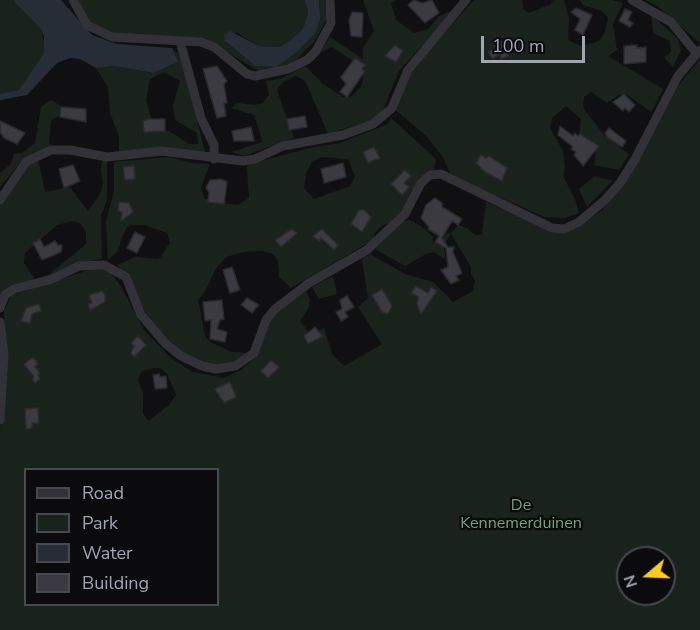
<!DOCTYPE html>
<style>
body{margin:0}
#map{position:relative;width:700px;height:630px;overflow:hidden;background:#101012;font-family:"Nunito Sans",sans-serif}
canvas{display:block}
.legend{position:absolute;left:24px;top:468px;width:195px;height:138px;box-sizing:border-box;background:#0b0b0d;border:2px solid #474850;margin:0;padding:8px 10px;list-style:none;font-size:18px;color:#a0a4b4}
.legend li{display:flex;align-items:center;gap:12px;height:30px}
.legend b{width:30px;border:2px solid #474850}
.north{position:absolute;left:616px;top:546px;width:60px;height:60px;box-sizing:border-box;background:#0b0b0d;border:2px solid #474850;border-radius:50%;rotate:251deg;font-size:16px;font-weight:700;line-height:24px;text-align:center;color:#a0a4b4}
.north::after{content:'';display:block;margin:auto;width:21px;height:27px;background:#ffcc1b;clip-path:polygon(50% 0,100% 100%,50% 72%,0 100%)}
.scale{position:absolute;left:481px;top:36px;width:104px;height:27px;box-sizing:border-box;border:3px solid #a0a4b4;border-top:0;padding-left:8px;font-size:18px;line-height:21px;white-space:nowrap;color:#a0a4b4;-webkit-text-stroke:4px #0b0b0d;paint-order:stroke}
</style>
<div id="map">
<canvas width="700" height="630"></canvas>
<ul class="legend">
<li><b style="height:8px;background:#313137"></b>Road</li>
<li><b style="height:16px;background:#1a221c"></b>Park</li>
<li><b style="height:16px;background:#262d37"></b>Water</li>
<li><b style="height:16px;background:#3a3a40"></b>Building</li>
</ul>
<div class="north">N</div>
<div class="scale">100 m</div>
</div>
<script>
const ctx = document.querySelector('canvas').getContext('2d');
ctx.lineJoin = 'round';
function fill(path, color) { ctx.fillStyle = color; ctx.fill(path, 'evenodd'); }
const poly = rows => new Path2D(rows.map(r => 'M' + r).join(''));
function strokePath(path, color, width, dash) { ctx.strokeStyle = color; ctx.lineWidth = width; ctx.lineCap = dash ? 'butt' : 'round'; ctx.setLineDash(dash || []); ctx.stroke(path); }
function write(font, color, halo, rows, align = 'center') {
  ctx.font = font + ' "Nunito Sans",sans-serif'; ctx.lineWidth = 4.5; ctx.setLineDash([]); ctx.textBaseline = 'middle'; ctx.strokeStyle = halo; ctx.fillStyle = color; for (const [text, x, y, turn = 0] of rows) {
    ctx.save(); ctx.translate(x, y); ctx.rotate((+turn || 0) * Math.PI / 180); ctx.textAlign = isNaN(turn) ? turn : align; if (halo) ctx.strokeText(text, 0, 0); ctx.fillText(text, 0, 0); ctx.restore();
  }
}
const green = poly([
 [0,0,13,0,23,8,40,28,45,44,44,53,19,90,6,94,0,94],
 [77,0,305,0,308,11,306,21,302,30,288,43,279,47,259,46,236,32,227,43,255,66,276,67,320,8,319,0,325,0,327,19,314,42,294,62,262,73,205,39,111,33,93,24,84,15],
 [363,0,396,0,391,3,396,20,414,33,428,29,439,16,455,9,399,71,383,110,375,119,328,134,307,85,303,79,295,76,283,82,277,90,294,138,244,156,231,152,263,142,254,115,231,108,237,103,254,105,263,103,269,95,266,81,280,79,305,66,323,84,343,97,352,96,361,87,365,69,332,47,320,53,330,37,363,59,363,48,374,31],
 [474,0,522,0,523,9,529,13,551,4,553,0,564,0,569,18,568,40,581,46,599,41,605,32,608,18,602,11,583,5,580,0,612,0,623,3,613,24,617,50,608,56,663,89,651,112,626,94,619,95,607,103,591,92,584,97,583,107,585,111,606,137,629,154,619,170,594,165,596,148,579,135,581,119,566,106,552,118,550,128,563,151,565,169,563,176,575,199,579,213,576,214,565,218,545,217,451,176,443,157,426,136,396,110,411,70],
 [645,0,700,0,700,43,657,6],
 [651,14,678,39,681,50,673,67,664,57,671,52,670,41,653,33],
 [172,49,178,53,183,66,206,155,158,147,119,152,119,136,110,113,108,87,96,68,114,66,153,73,177,62],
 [164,72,180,81,173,105,175,120,197,133,198,144,189,144,169,131,151,130,152,120,146,101,150,79],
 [700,59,700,630,0,630,0,431,6,370,4,311,12,295,86,271,102,269,112,274,120,285,144,330,172,359,193,372,224,378,241,370,257,356,271,317,305,290,310,299,309,307,300,321,311,335,324,328,332,354,344,366,382,344,358,307,368,298,362,259,370,254,405,274,433,282,453,302,473,291,475,281,471,274,471,267,451,234,444,245,445,259,434,252,426,254,405,266,375,249,404,221,410,220,421,226,433,237,433,242,439,245,446,234,451,233,458,225,467,228,475,235,482,234,486,202,556,233,576,229,601,211,620,190,678,86],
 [153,368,160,368,167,374,176,395,169,405,148,421,143,413,143,393,138,380,142,371],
 [26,470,218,470,218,604,26,604],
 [628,558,664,558,664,594,628,594],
 [51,100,63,107,64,113,51,120,49,143,52,145,22,160,0,187,0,173,11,164,14,154,22,153,35,143,41,107],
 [391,118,436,159,434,171,392,223,383,225,375,233,373,240,291,288,279,277,278,261,273,254,263,251,244,252,226,257,215,270,206,290,198,300,205,336,210,342,232,352,247,353,222,368,183,356,149,320,128,277,117,265,135,257,159,259,170,243,167,233,144,225,131,225,126,228,117,252,108,260,106,221,114,191,114,162,169,157,192,163,210,164,201,187,204,198,214,202,238,205,249,198,247,165,309,148,340,143,388,124],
 [321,157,348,159,355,177,350,186,314,199,304,188,306,174,311,163],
 [38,159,45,192,70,187,88,211,100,194,103,183,101,168,102,161,107,161,107,200,101,216,102,259,80,263,46,277,86,244,86,232,80,223,74,221,57,225,25,253,24,263,35,280,0,297,0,198,26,167],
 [595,176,612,181,587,207,579,189],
 [333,276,337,294,319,299,312,287]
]);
const water = poly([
 [13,0,61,0,92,35,117,44,172,48,178,62,153,73,114,66,96,68,80,59,70,58,57,63,27,95,0,100,0,94,19,90,44,53,44,36,40,28],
 [305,0,319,0,320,19,316,32,298,51,276,67,255,66,225,41,224,35,230,31,259,46,279,47,287,43,302,30,306,21,308,11]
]);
const building = poly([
 [414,0,422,3,432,0,439,13,425,23,408,5,414,0],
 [576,8,592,15,583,35,575,30,580,19,571,12,576,8],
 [625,9,632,12,628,20,633,23,630,27,619,21,625,9],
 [352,12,363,13,362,37,351,36,349,20,352,12],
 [503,40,509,56,501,59,500,54,492,59,488,52,495,48,493,43,503,40],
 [395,45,403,51,396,62,385,56,395,45],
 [637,45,637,48,646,47,646,62,624,64,624,46,637,45],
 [355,58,365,65,362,69,365,71,347,97,340,92,346,84,341,77,355,58],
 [217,66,227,81,224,84,227,103,224,103,226,116,217,118,203,69,217,66],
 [624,94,635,105,629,112,625,108,623,111,613,102,624,94],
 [61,107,86,109,86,122,60,117,61,107],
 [305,116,307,127,289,130,287,119,305,116],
 [148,119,165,119,165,131,144,132,143,121,148,119],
 [0,121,25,133,17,144,4,138,0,132,0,121],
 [560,126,573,136,575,133,578,136,580,134,599,146,583,166,574,155,576,152,571,149,573,147,558,135,560,126],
 [251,127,254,141,234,141,232,131,251,127],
 [609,128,626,141,622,147,608,138,605,133,609,128],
 [374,147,380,158,368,163,363,152,374,147],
 [481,155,486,158,489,156,507,168,502,181,485,172,476,163,481,155],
 [343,163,346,177,324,183,321,169,343,163],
 [73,165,80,181,64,188,59,169,73,165],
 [134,166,135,179,125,180,123,167,134,166],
 [405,170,411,176,404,183,409,187,402,195,391,184,405,170],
 [221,179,227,182,224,204,208,202,209,192,206,188,210,180,221,179],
 [435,198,442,203,442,207,462,219,458,225,452,221,442,238,448,247,454,247,453,252,462,273,456,276,459,280,451,284,441,270,448,267,446,248,435,242,439,236,428,229,429,227,421,218,426,205,435,198],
 [119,202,129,203,133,212,121,221,122,212,118,211,119,202],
 [359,210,364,210,371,217,362,232,351,224,359,210],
 [292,229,297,233,281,247,275,240,292,229],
 [322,229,338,245,334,250,321,238,319,241,313,236,322,229],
 [135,232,145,237,137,253,127,248,135,232],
 [40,239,44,247,55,241,58,245,62,245,61,252,42,260,33,243,40,239],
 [232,267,240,290,230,293,223,270,232,267],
 [416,286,428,293,431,287,437,291,421,314,417,305,418,297,411,293,416,286],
 [382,289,392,306,388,314,382,312,372,295,382,289],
 [102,291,105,294,105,302,90,310,88,304,92,303,89,295,102,291],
 [347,296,354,307,345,312,348,317,341,321,336,312,342,309,340,300,347,296],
 [247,298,259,305,252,313,241,305,247,298],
 [222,300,224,319,220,320,217,329,227,332,225,342,210,339,211,320,205,321,203,302,222,300],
 [39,304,41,311,32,314,30,323,21,321,26,308,39,304],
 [315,327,323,336,308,344,304,336,315,327],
 [138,336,146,345,134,357,131,353,134,346,131,343,138,336],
 [33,357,38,364,35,367,40,373,38,375,40,379,35,383,32,379,34,377,24,364,33,357],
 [271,360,279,367,268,378,261,371,271,360],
 [159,374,160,377,166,376,167,388,155,389,153,375,159,374],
 [230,382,236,397,224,403,215,389,230,382],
 [38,408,39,423,32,423,32,428,26,429,25,409,38,408]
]);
const minor = poly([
 [73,0,87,25,112,37,201,42,214,47,247,74,255,76,288,69,307,60,316,51,331,23,330,0],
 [632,0,671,22,696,53],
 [180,41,201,118,214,145,214,159],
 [0,200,26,162,51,150,70,150,107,157,162,151,243,161,255,159,283,146,343,135,373,124,392,108,408,70,466,0],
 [0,308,5,295,14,289,52,279,79,266,104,265,126,277,141,315,166,344,181,356,202,366,216,369,235,366,254,353,266,320,275,309,309,283,367,250,405,214,421,183,430,175,441,174,552,228,564,229,579,222,605,200,620,183,634,161,678,76,700,50],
 [0,322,4,355,0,420]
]);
const parkNames = [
 ["De",521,506],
 ["Kennemerduinen",521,524]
];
fill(green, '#1a221c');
fill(water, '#262d37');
fill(building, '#3a3a40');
strokePath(building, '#2a2a2e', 1.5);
strokePath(minor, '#313137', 9);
write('16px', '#74a27c', '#0b0b0d', parkNames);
</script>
